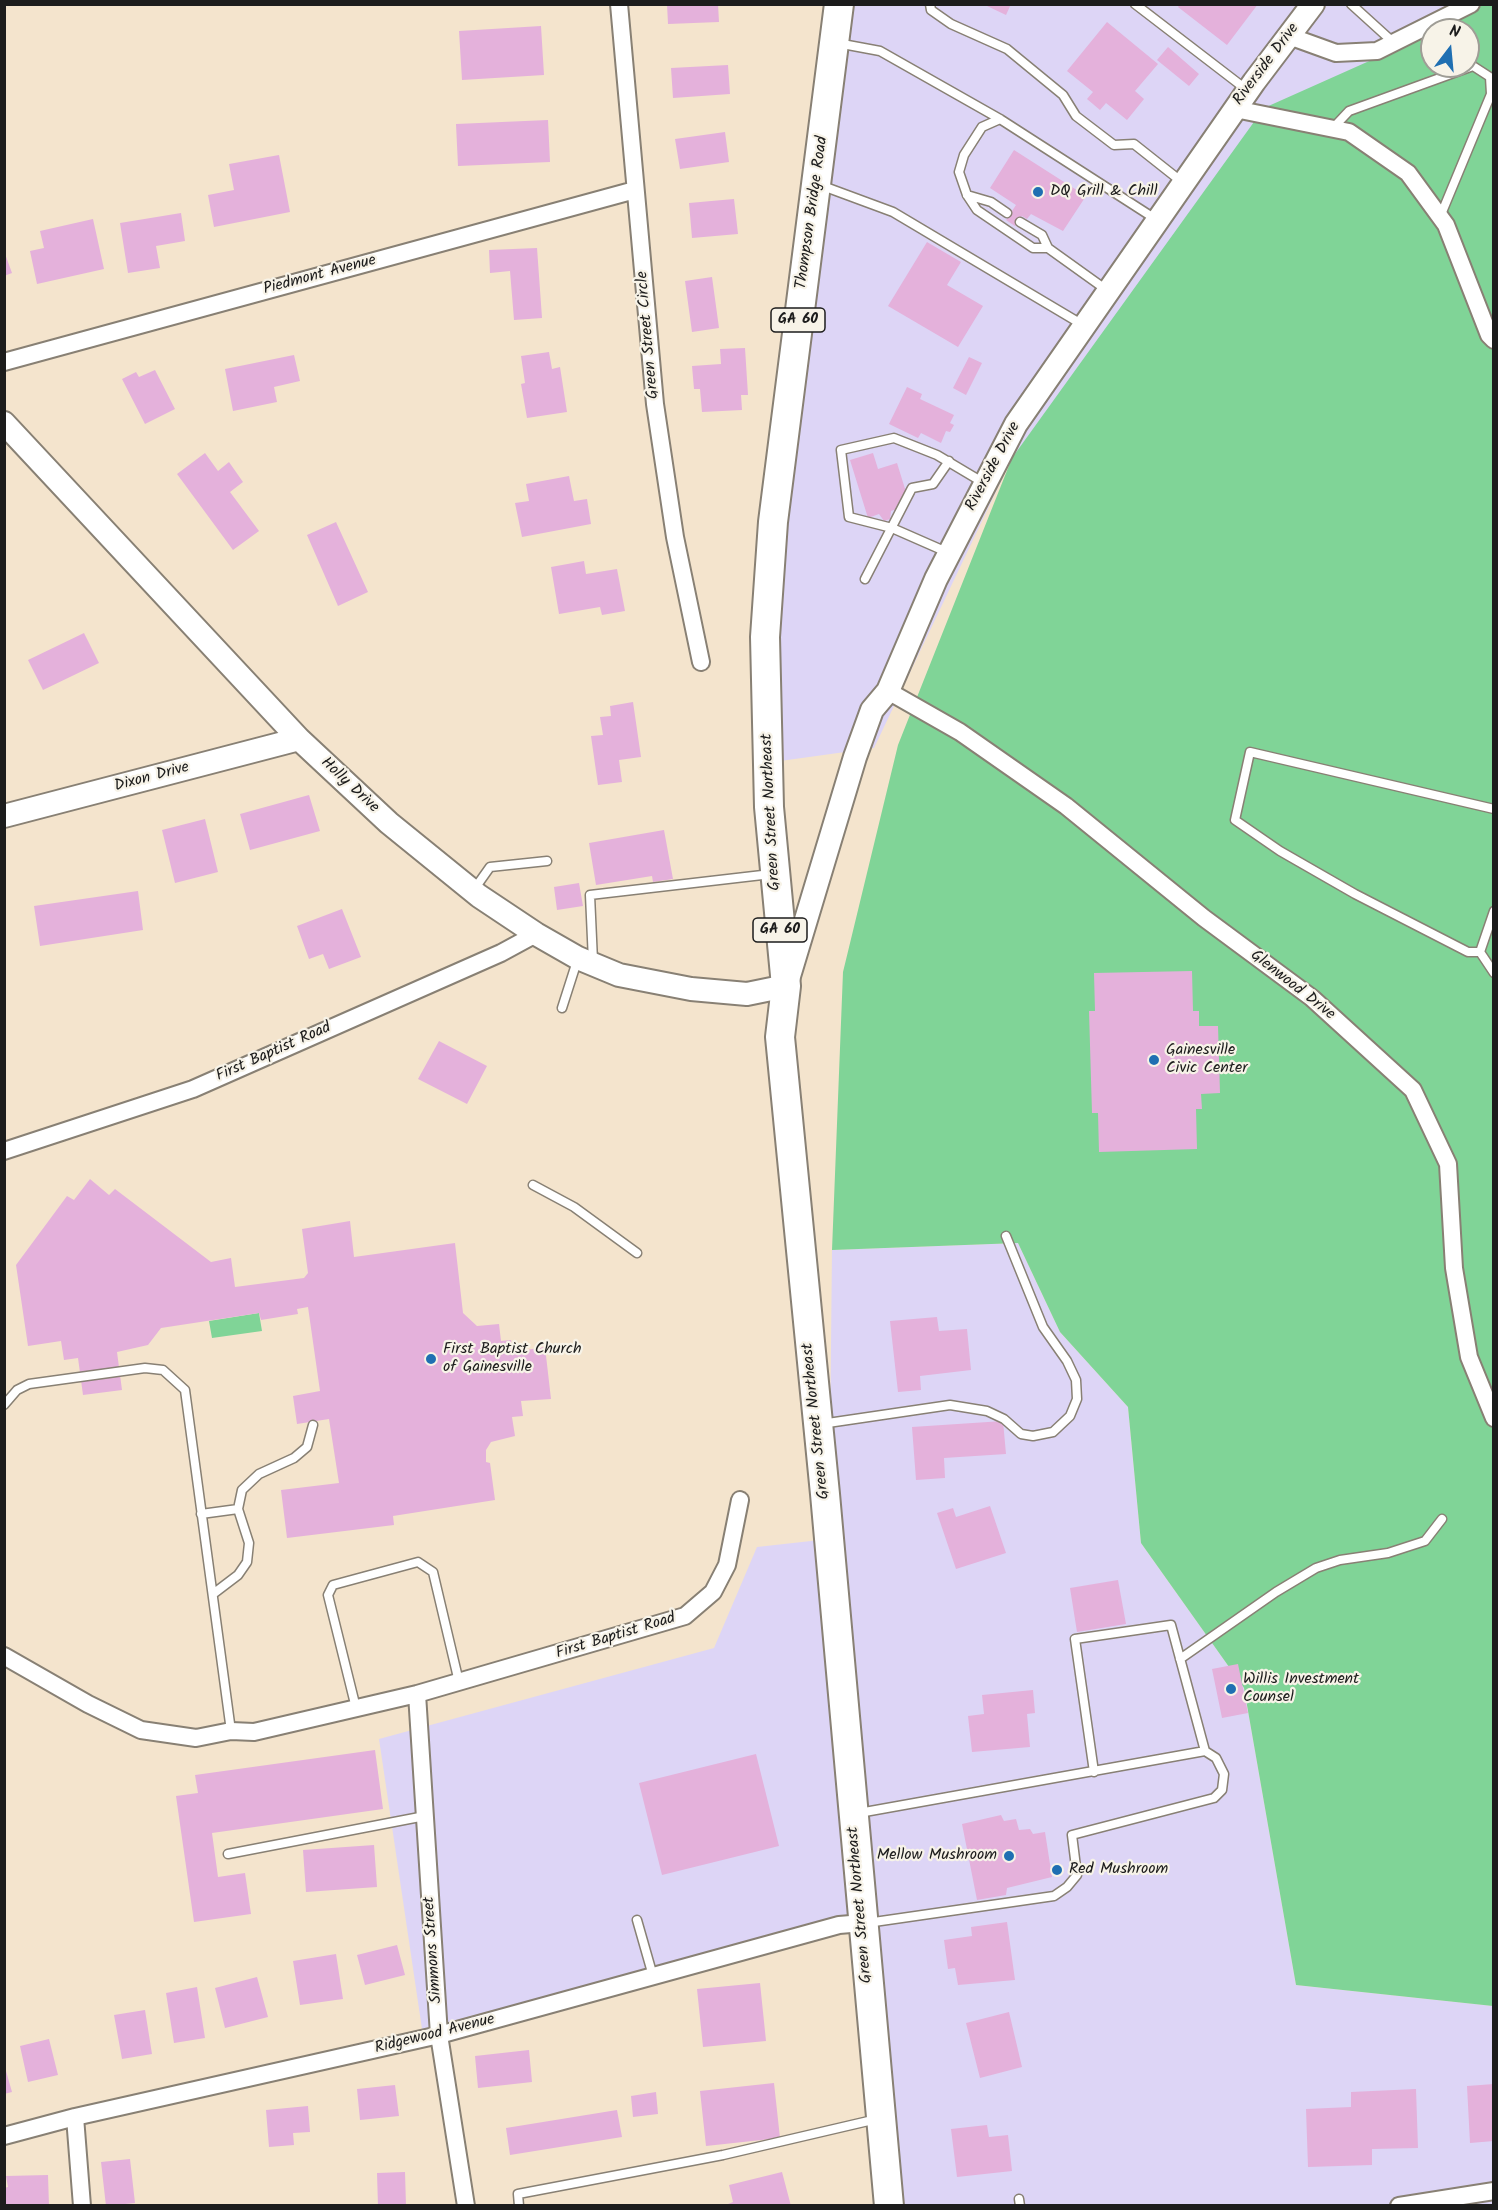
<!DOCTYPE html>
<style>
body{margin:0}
#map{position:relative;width:1498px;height:2210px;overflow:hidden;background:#f4e4cd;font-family:Kalam,sans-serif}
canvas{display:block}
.frame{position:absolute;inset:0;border:6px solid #1c1c1c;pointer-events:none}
.north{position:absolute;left:1420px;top:18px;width:60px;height:60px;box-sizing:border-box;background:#f7f3e8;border:2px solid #9f9d96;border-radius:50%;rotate:16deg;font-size:16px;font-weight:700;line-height:24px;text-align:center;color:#1c1c1c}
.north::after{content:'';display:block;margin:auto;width:21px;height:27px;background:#1f6fb2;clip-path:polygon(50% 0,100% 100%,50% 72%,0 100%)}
</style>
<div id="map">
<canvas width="1498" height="2210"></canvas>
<div class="frame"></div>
<div class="north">N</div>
</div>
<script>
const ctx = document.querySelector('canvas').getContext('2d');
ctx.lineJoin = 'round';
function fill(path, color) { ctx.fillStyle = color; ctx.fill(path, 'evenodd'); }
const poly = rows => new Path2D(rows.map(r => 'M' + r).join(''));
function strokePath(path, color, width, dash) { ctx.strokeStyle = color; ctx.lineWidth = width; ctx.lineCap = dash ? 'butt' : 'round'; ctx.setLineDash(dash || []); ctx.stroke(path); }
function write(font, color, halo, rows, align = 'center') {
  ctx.font = font + ' Kalam,sans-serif'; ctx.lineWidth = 4.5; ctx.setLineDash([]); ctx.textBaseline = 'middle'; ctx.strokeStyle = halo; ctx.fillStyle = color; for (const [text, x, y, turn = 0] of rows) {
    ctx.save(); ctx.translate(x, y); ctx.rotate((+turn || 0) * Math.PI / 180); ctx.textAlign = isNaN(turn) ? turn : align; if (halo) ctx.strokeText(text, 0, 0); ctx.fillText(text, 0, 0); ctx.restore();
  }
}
const built = poly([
 [841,5,1483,5,1438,30,1432,30,1432,33,1012,458,874,748,773,762,777,632,797,364],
 [1018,1243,1060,1332,1128,1407,1141,1543,1244,1688,1296,1985,1493,2006,1493,2205,899,2205,884,2094,878,1908,422,2029,379,1739,714,1648,757,1547,829,1539,832,1250]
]);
const green = poly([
 [1483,5,1493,5,1493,2006,1296,1985,1244,1688,1141,1543,1128,1407,1060,1332,1018,1243,832,1250,843,972,898,745,1012,458,1264,108,1432,33,1432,66,1468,66,1468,30,1438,30],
 [259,1313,262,1331,212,1338,209,1321]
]);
const building = poly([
 [667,4,718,4,719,22,668,24],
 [988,4,1011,4,1006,15,987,6],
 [1180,4,1258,4,1227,45,1178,7],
 [1107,22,1158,64,1135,91,1144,99,1127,120,1106,103,1100,110,1087,99,1093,92,1067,71],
 [541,26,544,75,462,80,459,31],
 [1168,47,1199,74,1189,86,1157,60],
 [728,65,730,94,673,98,671,68],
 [548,120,550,162,458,166,456,124],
 [725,132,729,162,680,169,675,139],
 [1014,150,1086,196,1063,231,1031,214,1027,219,1022,216,1015,226,1006,220,1016,205,990,188],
 [279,155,290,212,214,227,208,195,234,190,229,164],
 [734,199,738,234,692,238,689,203],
 [181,213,185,241,156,246,160,268,128,273,120,223],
 [93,219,104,269,37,284,30,251,44,248,40,231],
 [927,242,961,262,947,285,983,306,958,347,888,306],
 [537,248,542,318,514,320,510,271,490,273,489,250],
 [4,251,12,273,4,276],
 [712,277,719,328,692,332,685,281],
 [745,348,748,395,741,395,742,410,702,412,700,389,694,389,692,366,721,364,720,349],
 [549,352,552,369,560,367,567,412,527,418,521,384,525,383,521,356],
 [294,355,300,381,274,387,277,402,233,411,225,369],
 [969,357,982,363,966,395,953,388],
 [155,370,175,409,145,424,122,379,136,372,139,377],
 [907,387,922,394,920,399,954,415,950,423,954,425,950,432,946,431,941,443,921,433,918,438,889,424],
 [205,453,218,471,229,462,243,482,230,492,259,531,233,550,177,474],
 [873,453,878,469,897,463,906,492,897,509,891,511,890,519,884,521,879,514,868,518,850,460],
 [569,476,574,501,587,499,591,524,522,537,515,503,529,501,526,484],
 [336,522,368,592,338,606,307,535],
 [584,561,586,574,617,569,625,611,602,615,600,607,559,614,551,567],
 [84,633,99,663,43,690,28,660],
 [633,702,641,757,619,760,622,782,598,785,591,736,603,735,600,717,611,716,610,706],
 [309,795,320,831,250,850,240,814],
 [205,819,218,872,175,883,162,830],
 [664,830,673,879,653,882,652,876,596,885,589,843],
 [579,883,583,906,557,910,554,887],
 [138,891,143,930,40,946,34,906],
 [342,909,361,957,329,969,323,954,309,959,297,926],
 [1192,971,1193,1011,1199,1011,1199,1026,1218,1026,1220,1093,1201,1094,1202,1109,1196,1109,1197,1149,1099,1152,1098,1113,1092,1113,1089,1011,1095,1011,1094,973],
 [439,1041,487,1066,467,1104,418,1079],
 [90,1179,109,1195,115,1189,211,1262,231,1258,235,1287,304,1278,308,1273,302,1229,350,1221,354,1257,455,1243,463,1313,477,1326,499,1324,501,1341,511,1340,513,1352,545,1347,551,1399,521,1401,523,1416,512,1417,515,1436,491,1442,486,1450,486,1462,490,1463,495,1500,393,1516,394,1525,287,1538,281,1490,339,1483,329,1419,297,1424,293,1396,320,1391,308,1307,297,1309,298,1314,261,1320,259,1313,161,1328,148,1345,117,1352,122,1390,83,1395,78,1358,64,1360,61,1341,28,1346,16,1265,67,1196,74,1200],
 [937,1317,939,1331,967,1329,971,1370,920,1376,921,1390,898,1392,890,1321],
 [1003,1421,1006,1454,944,1458,945,1478,916,1480,912,1427],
 [990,1506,1006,1553,956,1569,937,1513,953,1508,956,1517],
 [1118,1580,1126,1624,1077,1632,1070,1588],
 [1238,1664,1248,1713,1222,1718,1212,1669],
 [1033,1690,1035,1713,1027,1714,1030,1747,972,1752,968,1716,984,1714,982,1695],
 [375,1750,383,1809,212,1833,218,1877,245,1873,251,1914,194,1922,176,1796,198,1793,195,1775],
 [756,1754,779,1846,662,1875,639,1783],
 [1001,1815,1004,1821,1016,1819,1019,1830,1030,1829,1033,1834,1045,1832,1052,1877,1007,1888,1006,1895,977,1900,962,1824],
 [374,1845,377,1887,306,1892,303,1850],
 [1007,1922,1015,1980,958,1985,955,1968,948,1969,944,1940,972,1936,971,1927],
 [397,1945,405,1975,365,1985,357,1955],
 [336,1954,343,1999,300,2005,293,1961],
 [257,1977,268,2017,225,2028,215,1988],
 [760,1983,766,2041,703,2047,697,1989],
 [197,1987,205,2038,174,2043,166,1993],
 [145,2010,152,2054,122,2059,114,2015],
 [1009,2012,1022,2067,980,2078,966,2023],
 [49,2039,58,2075,28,2082,20,2046],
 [529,2050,532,2082,478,2088,475,2056],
 [4,2064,12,2092,4,2094],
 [774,2083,780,2138,706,2146,700,2091],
 [1494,2084,1494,2141,1470,2143,1467,2086],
 [395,2085,399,2116,360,2120,357,2089],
 [1416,2089,1418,2148,1372,2149,1372,2165,1308,2167,1306,2109,1351,2107,1351,2092],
 [656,2092,658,2114,633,2117,631,2096],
 [308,2106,310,2132,293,2133,294,2145,269,2147,266,2110],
 [617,2110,622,2137,510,2155,506,2128],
 [987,2125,989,2137,1008,2135,1012,2171,957,2177,951,2129],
 [130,2159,135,2203,106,2206,101,2162],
 [405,2172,406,2206,378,2206,377,2173],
 [782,2172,791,2206,723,2206,733,2202,729,2185],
 [48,2175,49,2206,4,2206,4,2188,8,2187,6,2176]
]);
const lane = poly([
 [930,4,931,10,951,24,1007,49,1063,95,1076,116,1114,145,1134,144,1182,182],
 [1135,4,1247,90],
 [1351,4,1394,43],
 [837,43,880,51,1000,119,1157,220],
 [1000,119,982,127,964,155,959,172,967,195,977,210,1033,248,1048,248,1108,291],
 [1333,128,1349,111,1473,66,1490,77,1491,94,1440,217],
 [820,185,893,212,1083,325],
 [967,195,991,202,1007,213],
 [1020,222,1042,235,1048,248],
 [949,553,892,528,849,517,841,450,894,438,937,455,984,483],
 [865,579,912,488,933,484,949,461],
 [473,891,490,867,547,861],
 [1494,911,1480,952,1494,973],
 [1480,952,1468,952,1355,894,1280,851,1235,820,1250,752,1494,809],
 [593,961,590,895,771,874],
 [562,1008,578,958],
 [533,1185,574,1207,637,1253],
 [4,1405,17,1390,29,1384,145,1368,163,1370,185,1390,231,1731],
 [821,1424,950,1405,987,1411,1004,1419,1021,1434,1033,1436,1053,1432,1070,1416,1077,1399,1076,1380,1067,1361,1043,1327,1006,1236],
 [201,1514,238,1509],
 [213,1594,238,1575,247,1562,249,1543,238,1509,242,1490,259,1474,294,1458,307,1447,313,1425],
 [1180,1659,1276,1592,1316,1568,1340,1560,1388,1553,1425,1541,1442,1519],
 [356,1708,328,1595,333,1585,418,1562,433,1572,459,1682],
 [859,1813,1205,1751],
 [228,1854,425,1816],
 [637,1920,653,1976],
 [867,1923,1054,1896,1067,1887,1077,1875,1072,1835,1214,1798,1222,1790,1224,1774,1216,1758,1205,1751,1171,1625,1075,1639,1094,1772],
 [1019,2199,1020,2206],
 [519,2206,518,2194,723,2155,877,2119]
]);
const street = poly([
 [619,4,655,404,675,537,701,662],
 [1289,36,1336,53,1377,51,1471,4],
 [1235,109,1349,132,1408,173,1446,225,1489,335,1494,340],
 [4,362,635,190],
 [888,691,960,732,1066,806,1204,918,1312,998,1413,1090,1448,1164,1454,1268,1469,1357,1494,1418],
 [4,1151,193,1089,501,953,536,934],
 [4,1656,88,1704,141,1730,196,1738,231,1731,254,1732,417,1694,685,1616,713,1592,727,1565,740,1500],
 [417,1694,439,2035,466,2206],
 [75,2117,82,2206],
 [4,2136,75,2117,439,2035,839,1925,863,1923],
 [1399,2206,1494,2191]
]);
const secondary = poly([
 [4,423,299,739,389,823,479,896,536,934,578,958,619,975,691,989,747,994,786,986,855,757,872,710,888,691,936,579,1016,424,1254,82,1313,4],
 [4,816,299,739]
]);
const highway = poly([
 [839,4,773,522,765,637,769,807,786,986,780,1037,825,1494,889,2206]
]);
const markers = [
 [1038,192,6,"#1f6fb2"],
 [1154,1060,6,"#1f6fb2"],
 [431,1359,6,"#1f6fb2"],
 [1231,1689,6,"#1f6fb2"],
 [1009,1856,6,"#1f6fb2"],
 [1057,1870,6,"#1f6fb2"]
];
const shields = [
 [798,320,54],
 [780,930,54]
];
const shieldNames = [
 ["GA 60",798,320],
 ["GA 60",780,930]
];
const streetNames = [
 ["Riverside Drive",1267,65,-53],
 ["Thompson Bridge Road",813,213,-82],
 ["Piedmont Avenue",320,276,-15],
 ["Green Street Circle",649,335,-95],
 ["Riverside Drive",994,467,-62],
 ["Dixon Drive",152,778,-15],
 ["Holly Drive",349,786,43],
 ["Green Street Northeast",772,812,-93],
 ["Glenwood Drive",1292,986,38],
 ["First Baptist Road",274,1053,-24],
 ["Green Street Northeast",817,1421,-96],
 ["First Baptist Road",616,1637,-17],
 ["Green Street Northeast",861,1905,-95],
 ["Simmons Street",434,1950,-94],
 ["Ridgewood Avenue",435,2035,-14]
];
const poiNames = [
 ["DQ Grill & Chill",1050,192],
 ["Gainesville",1166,1051],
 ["Civic Center",1166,1069],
 ["First Baptist Church",443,1350],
 ["of Gainesville",443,1368],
 ["Willis Investment",1243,1680],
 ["Counsel",1243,1698],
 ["Mellow Mushroom",997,1856,"right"],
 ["Red Mushroom",1069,1870]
];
fill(built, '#ddd5f6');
fill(green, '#80d497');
fill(building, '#e4b1db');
strokePath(lane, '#888074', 11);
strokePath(street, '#888074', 20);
strokePath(secondary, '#888074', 26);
strokePath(highway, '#888074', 32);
strokePath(lane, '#fff', 8);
strokePath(street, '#fff', 16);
strokePath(secondary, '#fff', 22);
strokePath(highway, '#fff', 28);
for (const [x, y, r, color] of markers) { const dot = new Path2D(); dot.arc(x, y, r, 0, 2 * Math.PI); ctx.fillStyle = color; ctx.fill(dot); strokePath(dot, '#f7f3e8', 2); }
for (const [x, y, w] of shields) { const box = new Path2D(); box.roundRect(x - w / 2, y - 12, w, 24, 4.5); ctx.fillStyle = '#f7f3e8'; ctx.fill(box); strokePath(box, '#1c1c1c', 1.5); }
write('bold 15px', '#1c1c1c', null, shieldNames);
write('16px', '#1c1c1c', '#f7f3e8', streetNames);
write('16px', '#1c1c1c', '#f7f3e8', poiNames, 'left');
</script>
